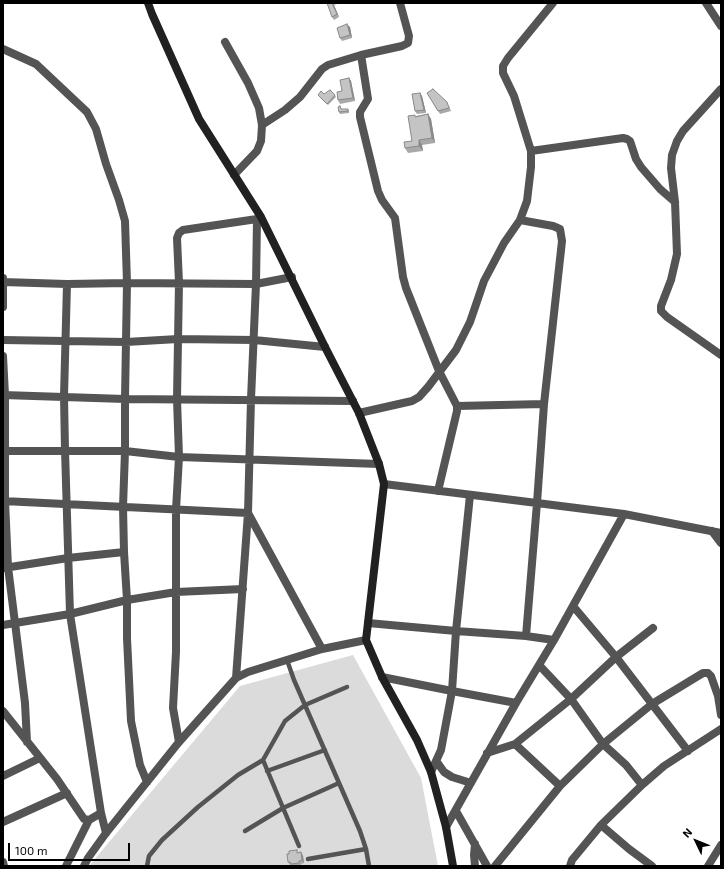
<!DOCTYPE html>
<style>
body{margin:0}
#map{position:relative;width:724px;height:869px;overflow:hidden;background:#fff;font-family:"Exo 2",sans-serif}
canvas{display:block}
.frame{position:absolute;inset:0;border:4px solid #000;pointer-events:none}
.north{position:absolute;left:676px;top:821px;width:40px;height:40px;-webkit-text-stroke:3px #fff;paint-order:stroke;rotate:313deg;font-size:11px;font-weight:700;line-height:16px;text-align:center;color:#000}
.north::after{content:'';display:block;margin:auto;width:14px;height:18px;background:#000;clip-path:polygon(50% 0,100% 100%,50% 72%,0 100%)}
.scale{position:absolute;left:8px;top:843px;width:122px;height:18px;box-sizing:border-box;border:2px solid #000;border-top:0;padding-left:5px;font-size:12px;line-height:14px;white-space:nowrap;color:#000;-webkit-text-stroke:3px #fff;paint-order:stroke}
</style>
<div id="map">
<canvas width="724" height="869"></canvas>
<div class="frame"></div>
<div class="north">N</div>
<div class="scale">100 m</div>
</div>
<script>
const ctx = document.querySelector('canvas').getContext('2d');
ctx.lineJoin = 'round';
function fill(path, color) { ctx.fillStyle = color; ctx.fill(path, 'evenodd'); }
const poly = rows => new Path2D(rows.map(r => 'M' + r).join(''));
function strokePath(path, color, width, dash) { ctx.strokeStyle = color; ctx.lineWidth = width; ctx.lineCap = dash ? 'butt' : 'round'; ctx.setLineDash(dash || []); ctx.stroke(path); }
const green = poly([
 [353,655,421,778,438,866,89,866,240,686]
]);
const lane = poly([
 [287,660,294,680,360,831,366,849,369,866],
 [263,760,299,846],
 [267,771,325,750],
 [245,831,283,808,339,783],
 [308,859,366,849],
 [147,866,149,856,162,840,198,807,238,775,263,760,285,721,305,705,347,687]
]);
const street = poly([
 [706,3,721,26],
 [225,42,248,83,259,108,262,125,261,141,257,151,234,175],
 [3,49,36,64,87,112,96,129,106,164,119,200,125,221,127,283,125,399,125,451,123,507,124,552,127,600,127,638,131,721,140,765,147,782],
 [361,55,368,99,360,112,360,117,378,191,382,200,395,218,403,277,406,288,439,371,457,406,457,411,438,491],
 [721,89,683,131,677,141,672,155,671,168,675,202,677,254,671,280,661,306,661,311,667,317,721,355],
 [262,125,285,110,300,97,322,69,328,65,361,55,402,46,408,43,409,36,400,3],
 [531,151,623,138,627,139,630,141,636,159,641,167,660,189,675,202],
 [520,220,553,226,560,229,562,241,544,404,537,503,624,514],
 [3,278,3,307],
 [3,282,67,284,127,283,256,284,292,277],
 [67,284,64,396,65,450,70,614,101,813,106,833],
 [3,340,126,342,178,339,254,340,325,347],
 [3,356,5,395,5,501,8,567,25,703,27,742],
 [3,395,125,399,353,401],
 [457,406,544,404],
 [359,413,412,401,419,397,428,387,456,350,470,322,484,281,504,243,520,220,527,201,531,167,531,151,514,96,503,73,503,66,508,58,553,3],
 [3,451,125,451,179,457,379,464],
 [384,484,537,503,526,636,554,640],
 [470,495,456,631,526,636],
 [3,501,248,513,322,649],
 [712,531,721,543],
 [4,568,68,558,124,552],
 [573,606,616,657,688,751],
 [368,623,456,631,452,691,382,677],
 [3,625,70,614,127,600,176,592,243,589],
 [539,665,571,699,603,744,626,765,642,785],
 [236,678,248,513,251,399,256,284,257,219,261,218],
 [721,695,718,696,721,715],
 [3,711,57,779,84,819,89,820,101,813],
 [179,742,173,708,176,652,176,510,179,457,177,399,179,283,177,238,179,233,183,230,257,219],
 [515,744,560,786],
 [487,753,515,744,571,699,616,657,653,628],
 [437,762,444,772,452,777,471,783],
 [431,772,441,750,452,691,516,703],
 [3,776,40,758],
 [456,811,487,866],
 [3,822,67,793],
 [601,825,629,849,652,866],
 [446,827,516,703,554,640,624,514,721,533],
 [475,844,474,855,475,866],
 [3,862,4,866],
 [66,866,89,820],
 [84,866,88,858,106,833,179,742,236,678,248,672,322,649,366,640],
 [495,866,560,786,603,744,652,704,703,673,708,673,711,676,718,696],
 [570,866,572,860,601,825,642,785,664,766,721,729],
 [708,866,721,845]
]);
const secondary = poly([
 [148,3,152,14,199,119,261,217,325,347,359,413,379,464,384,484,366,640,382,677,417,740,431,772,446,827,453,866]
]);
const wall = poly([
 [327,3,340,3,334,5,339,17,334,20,332,17],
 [350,27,352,38,342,41,340,38],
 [349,78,351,81,355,101,340,104,338,100,342,91],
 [420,93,422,96,426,113,417,114,415,111],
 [427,93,449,106,451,111,440,114],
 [324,94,335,95,336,97,328,105,318,95],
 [341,108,342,109,348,109,349,111,349,113,340,114,339,112],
 [428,114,431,119,435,143,422,145,423,151,408,153,405,148,412,141,416,116],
 [301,852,303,856,304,863,301,864,301,866,290,865,288,862,299,853]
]);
const shadedWall = poly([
 [332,3,334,5,339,17,337,14],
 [347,24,350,27,352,38,350,35],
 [349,78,351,81,355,101,353,98],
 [420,93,422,96,426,113,424,110],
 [428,114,431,119,435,143,432,138],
 [419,140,422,145,423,151,419,146],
 [301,852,303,856,304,863,302,860]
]);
const building = poly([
 [327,3,332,3,337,14,332,17,327,3],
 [347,24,350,35,340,38,337,28,347,24],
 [349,78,353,98,338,100,337,92,342,91,340,80,349,78],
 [433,89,447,102,449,108,438,111,427,93,433,89],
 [330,90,335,95,327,104,318,95,321,91,324,94,330,90],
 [420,93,424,110,415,111,412,94,420,93],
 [340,106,341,109,348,109,348,111,339,112,338,107,340,106],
 [428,114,432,138,419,140,419,146,405,148,404,142,412,141,408,116,415,115,415,117,428,114],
 [297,850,297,853,301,852,302,860,299,861,299,863,291,864,290,862,288,862,287,854,289,854,289,851,297,850]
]);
fill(green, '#dbdbdb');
strokePath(lane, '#545454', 4.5);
strokePath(street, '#545454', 8);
strokePath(secondary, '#212121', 8);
fill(wall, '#a9a9a9');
fill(shadedWall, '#898989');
fill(building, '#c4c4c4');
strokePath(building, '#898989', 1);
</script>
